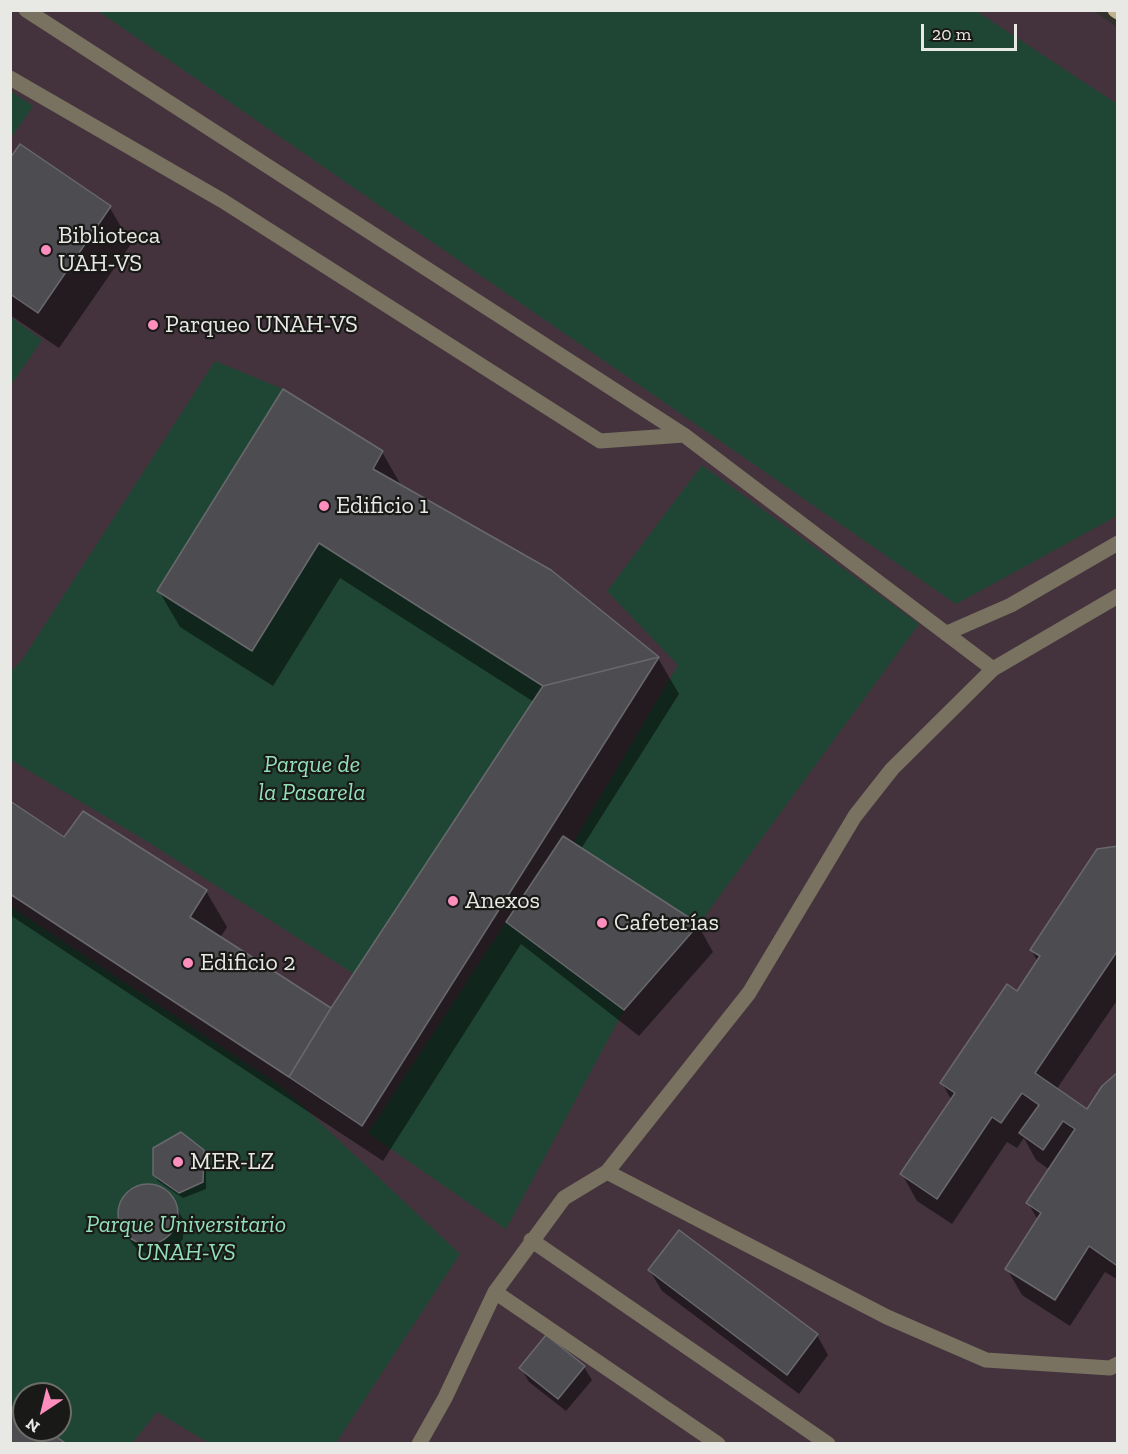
<!DOCTYPE html>
<meta charset="utf-8">
<style>
body{margin:0}
#map{position:relative;width:1128px;height:1454px;overflow:hidden;background:#32312d;font-family:"Zilla Slab",serif}
canvas{display:block}
.frame{position:absolute;inset:0;border:12px solid #e8e8e5;pointer-events:none}
.north{position:absolute;left:12px;top:1382px;width:60px;height:60px;box-sizing:border-box;background:#191917;border:2px solid #6c6c69;border-radius:50%;rotate:215deg;font-size:16px;font-weight:700;line-height:24px;text-align:center;color:#e8e8e5}
.north::after{content:'';display:block;margin:auto;width:21px;height:27px;background:#fd8ebe;clip-path:polygon(50% 0,100% 100%,50% 72%,0 100%)}
.scale{position:absolute;left:921px;top:24px;width:96px;height:27px;box-sizing:border-box;border:3px solid #e8e8e5;border-top:0;padding-left:8px;font-size:18px;line-height:21px;white-space:nowrap;color:#e8e8e5;-webkit-text-stroke:4px #191917;paint-order:stroke}
</style>
<div id="map">
<canvas width="1128" height="1454"></canvas>
<div class="frame"></div>
<div class="north">N</div>
<div class="scale">20 m</div>
</div>
<script>
const ctx = document.querySelector('canvas').getContext('2d');
ctx.lineJoin = 'round';
function fill(path, color) { ctx.fillStyle = color; ctx.fill(path, 'evenodd'); }
const poly = rows => new Path2D(rows.map(r => 'M' + r).join(''));
function strokePath(path, color, width, dash) { ctx.strokeStyle = color; ctx.lineWidth = width; ctx.lineCap = dash ? 'butt' : 'round'; ctx.setLineDash(dash || []); ctx.stroke(path); }
function write(font, color, halo, rows, align = 'center') {
  ctx.font = font + ' "Zilla Slab",serif'; ctx.lineWidth = 4.5; ctx.setLineDash([]); ctx.textBaseline = 'middle'; ctx.strokeStyle = halo; ctx.fillStyle = color; for (const [text, x, y, turn = 0] of rows) {
    ctx.save(); ctx.translate(x, y); ctx.rotate((+turn || 0) * Math.PI / 180); ctx.textAlign = isNaN(turn) ? turn : align; if (halo) ctx.strokeText(text, 0, 0); ctx.fillText(text, 0, 0); ctx.restore();
  }
}
const education = poly([
 [1093,10,1117,27,1117,1443,11,1443,10,11],
 [24,1394,60,1394,60,1430,24,1430]
]);
const green = poly([
 [98,11,976,11,1117,104,1117,516,956,604],
 [11,91,33,106,11,138],
 [11,317,42,340,11,385],
 [215,361,283,389,157,591,252,651,319,543,543,686,354,974,148,842,11,760,11,671,22,660],
 [702,465,919,624,699,924,573,843,678,665,607,591],
 [10,906,282,1087,460,1254,336,1443,209,1443,157,1412,132,1443,11,1443],
 [24,1394,60,1394,60,1430,24,1430],
 [506,922,624,1010,506,1229,368,1133]
]);
const shadow = poly([
 [10,161,110,208,131,244,59,348,10,315],
 [382,452,402,487,658,658,679,694,581,849,698,925,713,952,639,1036,521,944,383,1161,10,915,10,803,65,839,206,891,227,927,220,938,331,1010,534,702,340,578,273,686,180,627,159,591],
 [1118,848,1118,999,1056,1090,1088,1112,1118,1074,1118,1280,1105,1272,1070,1326,1022,1295,1007,1269,1038,1220,1028,1203,1050,1170,1036,1160,1024,1138,1017,1148,1007,1142,952,1224,917,1201,902,1174,952,1101,942,1083,1017,993,1038,962,1031,950],
 [202,1151,206,1158,206,1189,183,1198,158,1181,154,1174],
 [154,1186,170,1197,183,1219,183,1239,171,1253,153,1257,137,1249,131,1242,123,1228,120,1210,128,1194,136,1189],
 [650,1271,817,1335,828,1355,799,1394,662,1291],
 [584,1367,592,1380,566,1411,529,1382,521,1368]
]);
const building = poly([
 [20,144,111,206,38,313,10,294,10,158,20,144],
 [283,389,383,451,373,469,551,570,659,657,543,686,319,543,252,651,157,591,283,389],
 [659,657,362,1126,289,1077,331,1008,543,686,659,657],
 [10,801,64,837,83,811,207,890,190,917,331,1008,289,1077,10,894,10,801],
 [563,836,699,924,624,1010,506,922,563,836],
 [1118,846,1118,950,1035,1073,1087,1109,1102,1086,1118,1072,1118,1263,1116,1265,1089,1246,1055,1300,1005,1269,1041,1213,1026,1203,1075,1129,1063,1121,1043,1150,1019,1133,1039,1105,1022,1093,1001,1123,992,1117,937,1199,900,1174,955,1093,940,1083,1007,984,1017,991,1040,956,1030,950,1097,849,1118,846],
 [181,1132,204,1150,203,1182,179,1193,153,1175,153,1148,181,1132],
 '118 1214a30 30 0 1 1 60 0a30 30 0 1 1-60 0Z',
 [679,1230,818,1334,787,1375,648,1270,679,1230],
 [546,1335,585,1366,558,1399,519,1368,546,1335],
 [10,1406,24,1415,24,1430,46,1430,67,1444,10,1444,10,1406]
]);
const minor = poly([
 [26,10,684,435,993,669],
 [10,78,223,201,600,441,684,435],
 [947,633,1011,605,1118,543],
 [607,1172,887,1317,986,1360,1110,1368,1118,1364],
 [531,1240,828,1444],
 [495,1292,718,1444],
 [419,1444,445,1398,495,1292,564,1198,607,1172,749,993,855,816,892,769,993,669,1118,596]
]);
const major = poly([
 [1115,10,1118,12]
]);
const markers = [
 [46,250,6,"#fd8ebe"],
 [153,325,6,"#fd8ebe"],
 [324,506,6,"#fd8ebe"],
 [453,901,6,"#fd8ebe"],
 [602,923,6,"#fd8ebe"],
 [188,963,6,"#fd8ebe"],
 [178,1162,6,"#fd8ebe"]
];
const poiNames = [
 ["Biblioteca",58,236],
 ["UAH-VS",58,264],
 ["Parqueo UNAH-VS",165,325],
 ["Edificio 1",336,506],
 ["Anexos",465,901],
 ["Cafeterías",614,923],
 ["Edificio 2",200,963],
 ["MER-LZ",190,1162]
];
const parkNames = [
 ["Parque de",312,765],
 ["la Pasarela",312,793],
 ["Parque Universitario",186,1225],
 ["UNAH-VS",186,1253]
];
fill(education, '#44333d');
fill(green, '#1f4634');
fill(shadow, '#0007');
fill(building, '#4c4c51');
strokePath(building, '#68686d', 1.5);
strokePath(minor, '#797260', 15);
strokePath(major, '#c0b38d', 15);
for (const [x, y, r, color] of markers) { const dot = new Path2D(); dot.arc(x, y, r, 0, 2 * Math.PI); ctx.fillStyle = color; ctx.fill(dot); strokePath(dot, '#191917', 2); }
write('24px', '#e8e8e5', '#191917', poiNames, 'left');
write('italic 24px', '#92dfb8', '#191917', parkNames);
</script>
